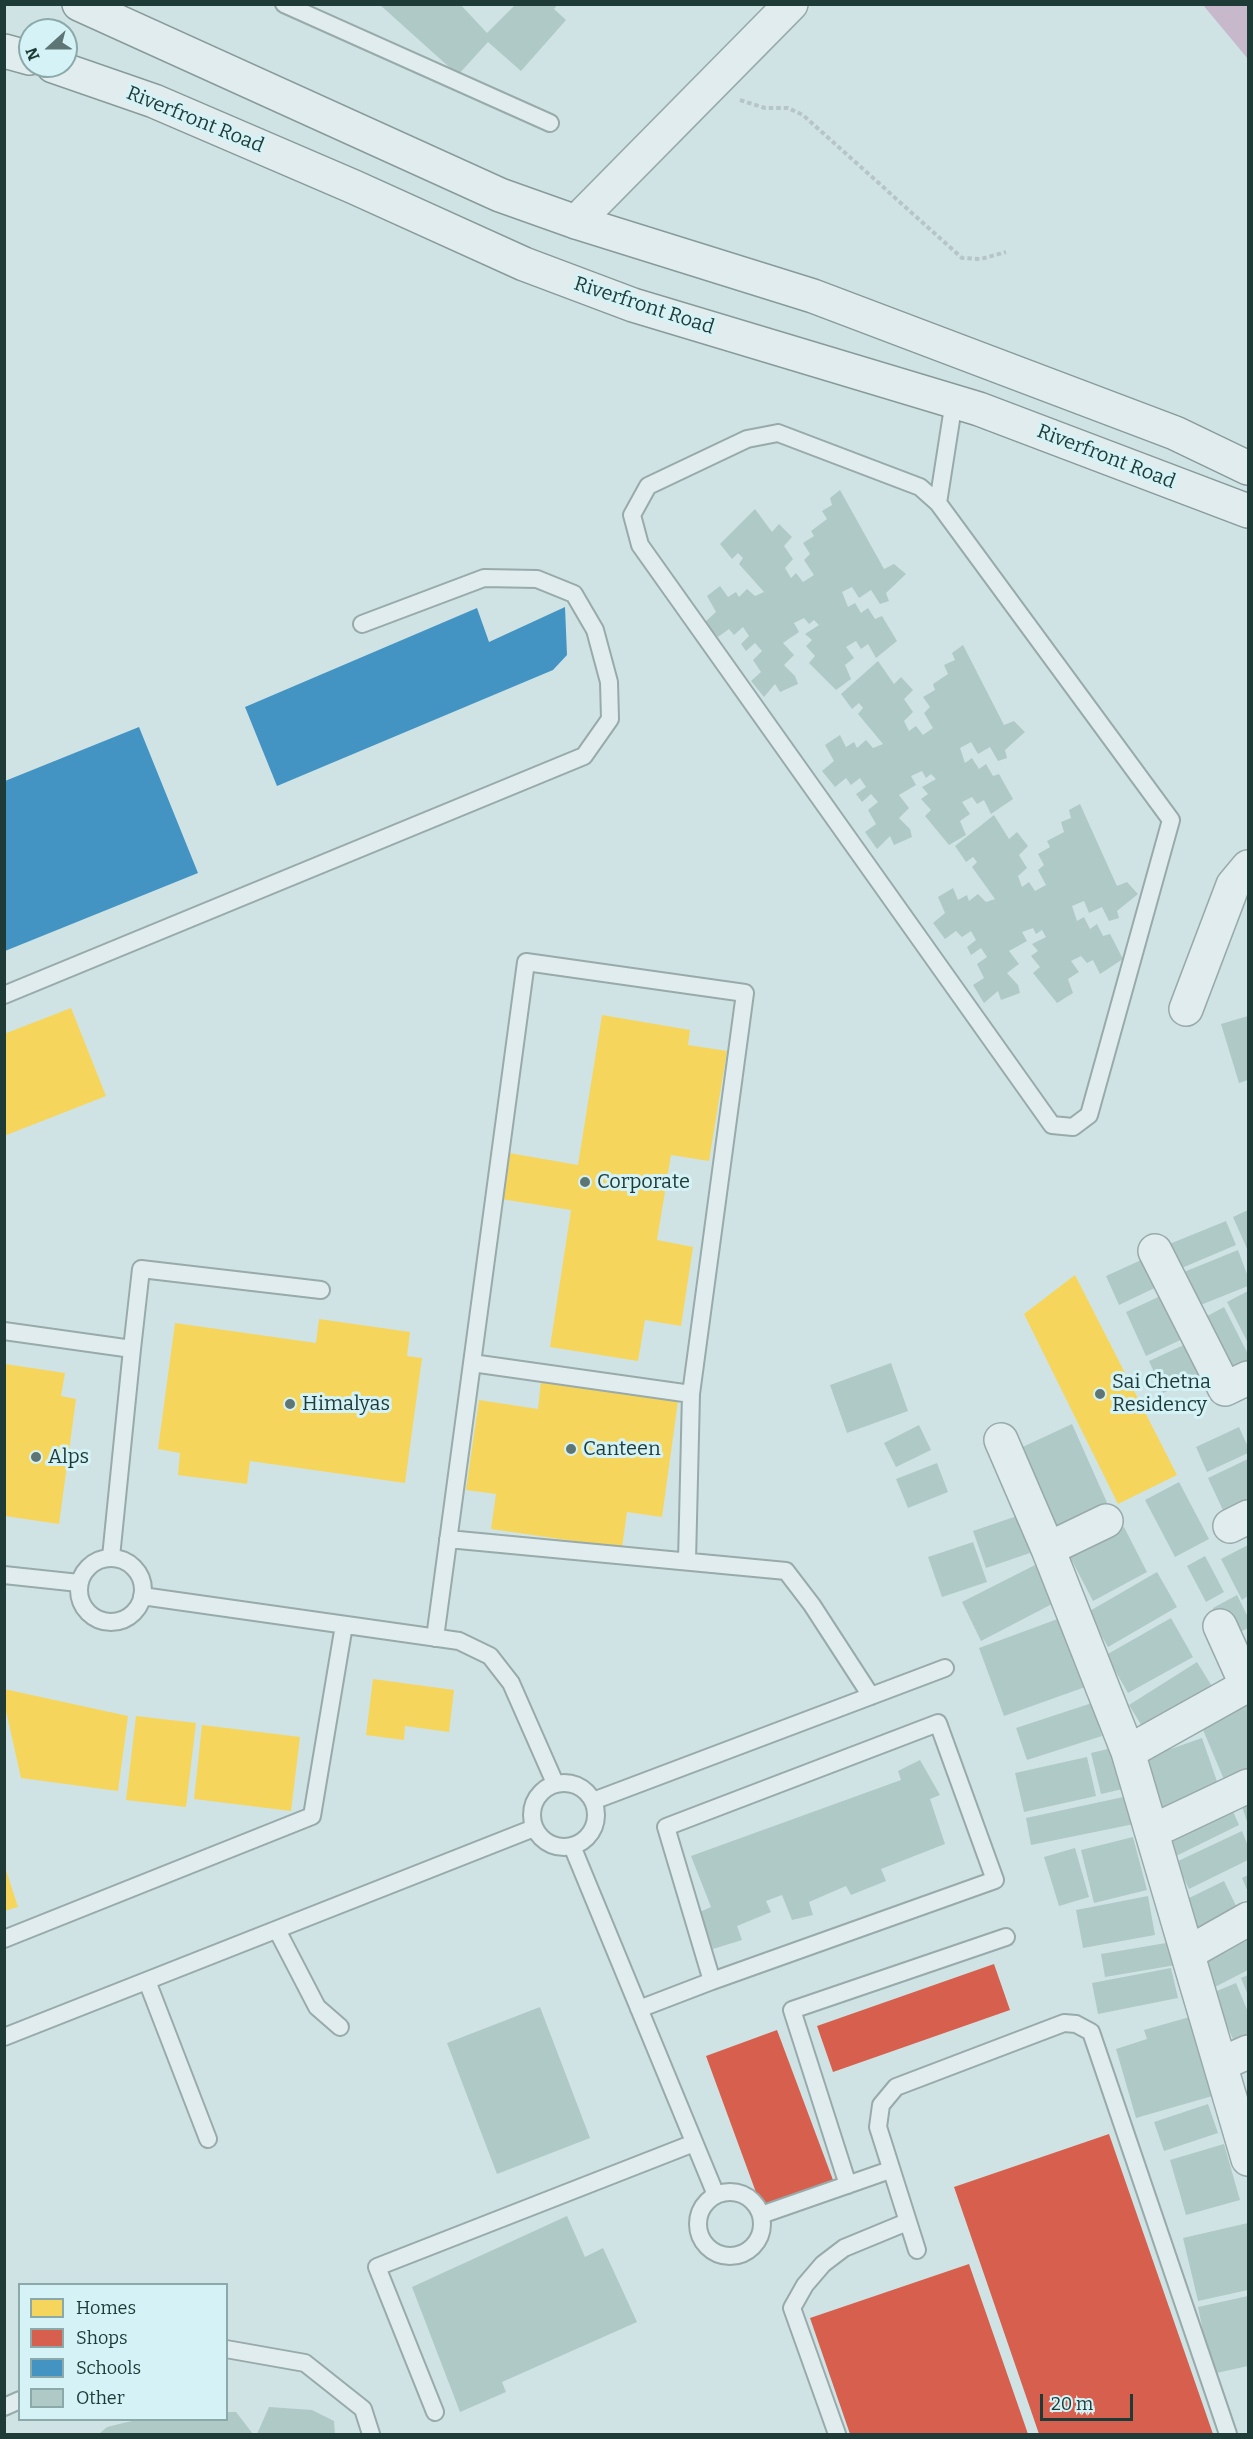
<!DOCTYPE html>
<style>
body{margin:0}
#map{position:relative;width:1253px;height:2439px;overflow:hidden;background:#cfe3e5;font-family:Bitter,serif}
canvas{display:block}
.frame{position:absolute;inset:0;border:6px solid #1f3b38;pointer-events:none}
.legend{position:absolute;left:18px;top:2283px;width:210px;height:138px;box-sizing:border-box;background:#d5f3f6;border:2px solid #8ca9aa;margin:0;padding:8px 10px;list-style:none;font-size:18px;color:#1f3b38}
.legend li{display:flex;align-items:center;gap:12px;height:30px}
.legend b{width:30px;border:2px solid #8ca9aa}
.north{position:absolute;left:18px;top:18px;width:60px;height:60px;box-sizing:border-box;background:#d5f3f6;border:2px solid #8ca9aa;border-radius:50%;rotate:249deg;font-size:16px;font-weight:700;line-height:24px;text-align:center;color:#1f3b38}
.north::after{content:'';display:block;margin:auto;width:21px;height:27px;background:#5d7675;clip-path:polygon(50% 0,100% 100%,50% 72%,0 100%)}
.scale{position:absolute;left:1040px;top:2394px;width:93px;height:27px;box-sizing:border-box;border:3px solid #1f3b38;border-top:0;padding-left:8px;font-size:18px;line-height:21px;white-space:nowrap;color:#1f3b38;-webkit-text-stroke:4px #d5f3f6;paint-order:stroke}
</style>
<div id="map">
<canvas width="1253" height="2439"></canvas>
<div class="frame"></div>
<ul class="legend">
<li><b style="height:16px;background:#f6d55c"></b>Homes</li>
<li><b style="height:16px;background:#d6604d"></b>Shops</li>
<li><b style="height:16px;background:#4393c3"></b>Schools</li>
<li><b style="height:16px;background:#afc9c6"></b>Other</li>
</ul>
<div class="north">N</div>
<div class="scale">20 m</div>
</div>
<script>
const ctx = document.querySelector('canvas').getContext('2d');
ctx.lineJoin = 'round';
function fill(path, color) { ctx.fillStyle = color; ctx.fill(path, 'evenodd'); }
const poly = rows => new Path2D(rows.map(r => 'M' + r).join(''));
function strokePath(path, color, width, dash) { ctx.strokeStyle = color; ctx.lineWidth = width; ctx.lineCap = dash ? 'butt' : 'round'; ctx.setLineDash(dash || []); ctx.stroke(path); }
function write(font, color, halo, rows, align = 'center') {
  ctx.font = font + ' Bitter,serif'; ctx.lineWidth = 6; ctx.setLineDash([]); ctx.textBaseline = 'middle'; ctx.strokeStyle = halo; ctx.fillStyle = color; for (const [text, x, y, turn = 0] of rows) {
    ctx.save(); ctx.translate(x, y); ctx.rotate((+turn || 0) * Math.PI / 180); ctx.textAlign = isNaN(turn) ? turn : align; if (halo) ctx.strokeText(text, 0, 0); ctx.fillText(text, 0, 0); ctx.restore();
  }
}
const water = poly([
 [1203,5,1248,5,1248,59]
]);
const homes = poly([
 [71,1008,106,1096,4,1136,4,1034],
 [602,1015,690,1030,688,1045,727,1051,709,1161,671,1155,657,1240,693,1247,681,1326,645,1320,638,1361,550,1347,571,1210,501,1199,509,1153,578,1165],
 [1075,1275,1177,1475,1118,1504,1024,1314],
 [319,1319,410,1332,407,1356,422,1358,405,1483,250,1461,247,1484,178,1475,180,1453,158,1449,175,1323,316,1343],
 [5,1364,65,1373,61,1396,76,1399,59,1524,5,1516],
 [541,1382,678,1401,662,1517,627,1512,622,1548,491,1529,496,1494,466,1490,479,1400,538,1409],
 [373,1679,454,1690,449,1732,405,1726,404,1740,366,1735],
 [4,1689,128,1716,118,1791,21,1778,4,1702],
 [136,1716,196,1723,186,1807,126,1800],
 [202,1725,300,1737,291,1811,194,1799],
 [4,1864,18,1907,4,1911]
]);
const shops = poly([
 [994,1964,1010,2010,833,2072,817,2026],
 [777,2030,833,2180,761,2206,706,2056],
 [1109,2134,1213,2434,1039,2434,954,2187],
 [969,2264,1028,2434,850,2434,810,2318]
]);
const schools = poly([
 [565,607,567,655,553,670,277,786,245,707,477,608,489,642],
 [139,727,198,873,5,951,5,781]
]);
const building = poly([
 [379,4,460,4,487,33,516,4,558,4,554,9,566,20,521,71,488,42,458,75],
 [840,490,884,569,894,564,906,574,886,593,889,601,880,604,871,590,859,598,852,587,842,592,848,607,855,603,861,613,868,608,875,619,882,616,897,641,876,658,868,644,861,649,856,641,846,647,854,658,845,665,851,679,836,690,809,663,815,656,806,646,812,640,805,634,819,625,814,620,809,624,804,618,794,623,799,632,783,643,794,655,784,665,795,676,798,684,780,692,775,684,764,697,751,681,761,672,753,660,762,651,755,643,746,651,741,644,749,636,743,627,734,635,729,629,718,637,705,622,716,612,707,596,720,586,728,597,736,592,739,597,747,589,755,596,764,592,739,564,743,558,738,553,732,559,720,544,755,509,772,532,779,524,792,537,784,546,793,559,785,568,791,578,796,573,803,582,814,575,804,560,810,554,803,543,814,536,811,531,827,519,822,511,832,505,830,498],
 [963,645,1004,725,1014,721,1025,732,1005,750,1007,758,998,761,990,747,978,754,971,742,960,748,965,763,972,758,979,769,986,764,993,776,999,774,1013,799,991,814,984,800,977,804,972,797,962,802,970,814,960,821,966,835,949,845,925,816,931,810,921,799,928,794,922,787,936,779,931,774,926,778,922,771,911,776,916,785,899,795,909,808,899,818,910,829,912,837,894,845,890,836,877,849,865,832,876,824,868,810,878,802,871,794,862,802,856,794,866,787,860,778,851,785,846,778,835,787,822,771,834,761,825,745,840,735,846,747,854,742,857,748,866,740,873,748,883,744,858,714,863,708,859,703,852,709,841,694,878,661,894,684,901,677,913,690,904,699,913,712,904,721,909,731,916,726,923,735,933,728,924,713,930,707,923,697,935,690,933,684,948,674,944,665,955,660,952,653],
 [1080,804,1117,886,1127,882,1138,894,1117,911,1119,918,1109,921,1102,907,1089,913,1084,901,1072,906,1077,921,1084,917,1090,929,1097,924,1103,936,1110,934,1123,959,1100,974,1093,960,1087,963,1081,956,1071,961,1079,972,1068,979,1073,993,1057,1003,1033,973,1040,967,1031,956,1038,951,1032,944,1046,937,1042,930,1036,934,1033,928,1022,932,1027,941,1009,951,1019,964,1007,973,1018,985,1020,993,1001,1000,998,991,984,1003,973,985,984,978,977,964,987,957,981,948,971,955,967,947,976,940,971,931,962,937,956,931,945,939,933,923,945,913,938,897,953,888,958,900,967,895,969,901,978,894,986,902,995,899,972,867,977,862,973,857,966,862,955,846,994,815,1009,839,1017,832,1028,846,1019,855,1027,868,1018,876,1022,887,1029,882,1035,891,1046,885,1038,870,1044,865,1038,854,1050,847,1047,841,1064,832,1061,822,1071,818,1069,810],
 [1248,1016,1248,1080,1239,1083,1221,1024],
 [1248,1210,1248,1251,1233,1217],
 [1226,1221,1236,1245,1177,1270,1167,1245],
 [1238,1250,1248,1277,1248,1286,1193,1308,1179,1274],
 [1150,1256,1163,1284,1119,1305,1106,1276],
 [1248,1291,1248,1343,1227,1302],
 [1169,1292,1189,1336,1146,1356,1126,1312],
 [1224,1307,1248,1354,1248,1361,1226,1373,1198,1321],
 [1199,1338,1213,1370,1163,1393,1149,1361],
 [891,1363,908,1411,847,1433,830,1385],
 [1072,1424,1109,1507,1051,1533,1014,1451],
 [919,1425,931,1450,896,1467,884,1443],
 [1239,1427,1248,1447,1248,1453,1207,1472,1196,1447],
 [1248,1459,1248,1511,1228,1521,1208,1478],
 [937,1463,948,1492,908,1508,896,1479],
 [1179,1482,1209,1539,1175,1557,1145,1500],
 [1017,1516,1030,1553,986,1568,973,1531],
 [1124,1527,1147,1572,1093,1601,1069,1555],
 [973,1542,987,1582,942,1597,928,1557],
 [1248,1545,1248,1596,1242,1600,1221,1559],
 [1205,1556,1224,1592,1206,1602,1187,1566],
 [1035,1565,1054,1603,981,1641,962,1602],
 [1157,1572,1177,1607,1108,1647,1088,1612],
 [1237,1595,1248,1617,1248,1628,1228,1638,1213,1608],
 [1063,1617,1088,1686,1004,1716,979,1648],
 [1171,1618,1193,1657,1128,1693,1106,1655],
 [1197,1662,1216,1693,1148,1736,1129,1705],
 [1092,1703,1102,1736,1027,1760,1016,1728],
 [1248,1705,1248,1772,1225,1782,1201,1725],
 [1202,1738,1221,1793,1165,1813,1145,1758],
 [1116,1747,1127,1788,1101,1794,1091,1753],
 [1087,1757,1096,1796,1024,1812,1015,1773],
 [920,1760,940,1795,930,1799,945,1844,881,1869,886,1881,851,1895,846,1886,809,1902,813,1915,792,1920,782,1895,766,1901,771,1912,737,1926,742,1940,713,1949,700,1912,711,1907,691,1856,901,1780,898,1771],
 [1128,1796,1134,1824,1031,1845,1026,1818],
 [1248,1801,1248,1825,1241,1803],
 [1231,1807,1239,1825,1176,1856,1167,1838],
 [1242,1831,1248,1846,1248,1860,1189,1889,1176,1862],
 [1133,1837,1147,1890,1094,1903,1081,1850],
 [1075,1848,1089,1897,1059,1906,1044,1857],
 [1248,1875,1248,1892,1242,1878],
 [1224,1881,1240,1914,1200,1933,1185,1900],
 [1148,1896,1155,1935,1083,1948,1076,1910],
 [1248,1937,1248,1970,1211,1989,1198,1964],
 [1172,1942,1176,1965,1105,1977,1101,1954],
 [1171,1968,1178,1998,1098,2014,1092,1983],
 [1248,1975,1248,1995,1241,1978],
 [1236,1983,1248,2012,1248,2043,1237,2048,1212,1993],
 [540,2007,590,2138,497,2174,447,2043],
 [1193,2016,1216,2095,1136,2118,1116,2049,1147,2039,1144,2030],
 [1208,2104,1218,2133,1164,2151,1154,2122],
 [1224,2144,1240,2200,1186,2215,1170,2160],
 [567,2216,585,2257,603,2248,637,2322,502,2382,506,2392,460,2412,412,2287],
 [1248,2223,1248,2290,1198,2301,1183,2238],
 [1248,2296,1248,2366,1212,2374,1198,2307],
 [269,2407,312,2410,334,2421,335,2434,257,2434],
 [226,2412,236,2412,253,2434,99,2434,107,2427,136,2420,226,2420]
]);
const path = poly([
 [740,100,765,108,788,108,803,115,962,258,981,259,1006,252]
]);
const lane = poly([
 [284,4,550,123],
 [778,433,920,487,938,503,1171,820,1089,1115,1073,1127,1052,1125,640,545,632,515,648,486,747,439,778,433],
 [938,503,954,401],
 [4,995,584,756,610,719,609,682,595,630,574,594,537,579,484,578,362,624],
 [4,1331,132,1349,111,1557],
 [132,1349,141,1269,321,1290],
 [472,1363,691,1394],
 [448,1539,786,1571,812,1605,871,1696],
 '79 1590a32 32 0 1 1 64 0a32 32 0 1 1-64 0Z',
 [4,1575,79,1583],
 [142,1596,459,1641,490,1656,511,1683,555,1783],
 [435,1638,526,962,745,993,691,1394,687,1561],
 '532 1815a32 32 0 1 1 64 0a32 32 0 1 1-64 0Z',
 [593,1801,945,1668],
 [572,1846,716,2195],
 [277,1930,317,2007,340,2027],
 [4,1939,312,1816,344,1625],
 [147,1981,208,2139],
 [639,2009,712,1981,666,1827,938,1723,995,1880,712,1981],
 [4,2037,534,1828],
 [848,2185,792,2010,1006,1937],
 '698 2224a32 32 0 1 1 64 0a32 32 0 1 1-64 0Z',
 [761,2215,890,2170],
 [917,2250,878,2127,881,2105,896,2087,1064,2023,1076,2024,1091,2032,1228,2434],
 [226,2349,305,2363,363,2409,371,2434],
 [4,2407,20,2400],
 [435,2412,377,2267,694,2143],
 [837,2434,792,2308,805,2285,823,2264,844,2248,907,2222]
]);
const street = poly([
 [576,222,791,4],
 [1186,1009,1233,885,1248,867],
 [1155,1251,1225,1389,1248,1378],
 [1001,1440,1048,1549,1128,1752,1248,2159],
 [1230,1526,1248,1517],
 [1048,1549,1106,1521],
 [1220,1626,1247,1686],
 [1128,1752,1248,1685],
 [1153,1831,1248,1786],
 [1188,1953,1248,1919],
 [1221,2064,1248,2052]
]);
const secondary = poly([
 [79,4,500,195,576,222,813,296,1175,433,1248,468],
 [4,51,30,58],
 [53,66,154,101,354,187,524,264,633,305,979,409,1248,511]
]);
const markers = [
 [585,1182,6,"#5d7675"],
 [1100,1394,6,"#5d7675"],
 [290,1404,6,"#5d7675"],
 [571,1449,6,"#5d7675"],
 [36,1457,6,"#5d7675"]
];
const streetNames = [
 ["Riverfront Road",195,120,22],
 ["Riverfront Road",644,306,18],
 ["Riverfront Road",1106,457,21]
];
const poiNames = [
 ["Corporate",597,1182],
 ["Sai Chetna",1112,1382],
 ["Residency",1112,1405],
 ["Himalyas",302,1404],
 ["Canteen",583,1449],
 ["Alps",48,1457]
];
fill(water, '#c7b9cb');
fill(homes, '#f6d55c');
fill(shops, '#d6604d');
fill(schools, '#4393c3');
fill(building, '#afc9c6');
strokePath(lane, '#98aaaa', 20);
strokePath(street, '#98aaaa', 36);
strokePath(secondary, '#889a9a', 36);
strokePath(path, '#b7c5c6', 4, [4.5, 3]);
strokePath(lane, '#e1ecee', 16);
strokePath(street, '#e1ecee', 33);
strokePath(secondary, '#e1ecee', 33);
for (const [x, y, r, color] of markers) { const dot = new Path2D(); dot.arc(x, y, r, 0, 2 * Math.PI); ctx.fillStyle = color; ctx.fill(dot); strokePath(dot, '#d5f3f6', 2); }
write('20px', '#1f3b38', '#d5f3f6', streetNames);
write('20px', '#1f3b38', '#d5f3f6', poiNames, 'left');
</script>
